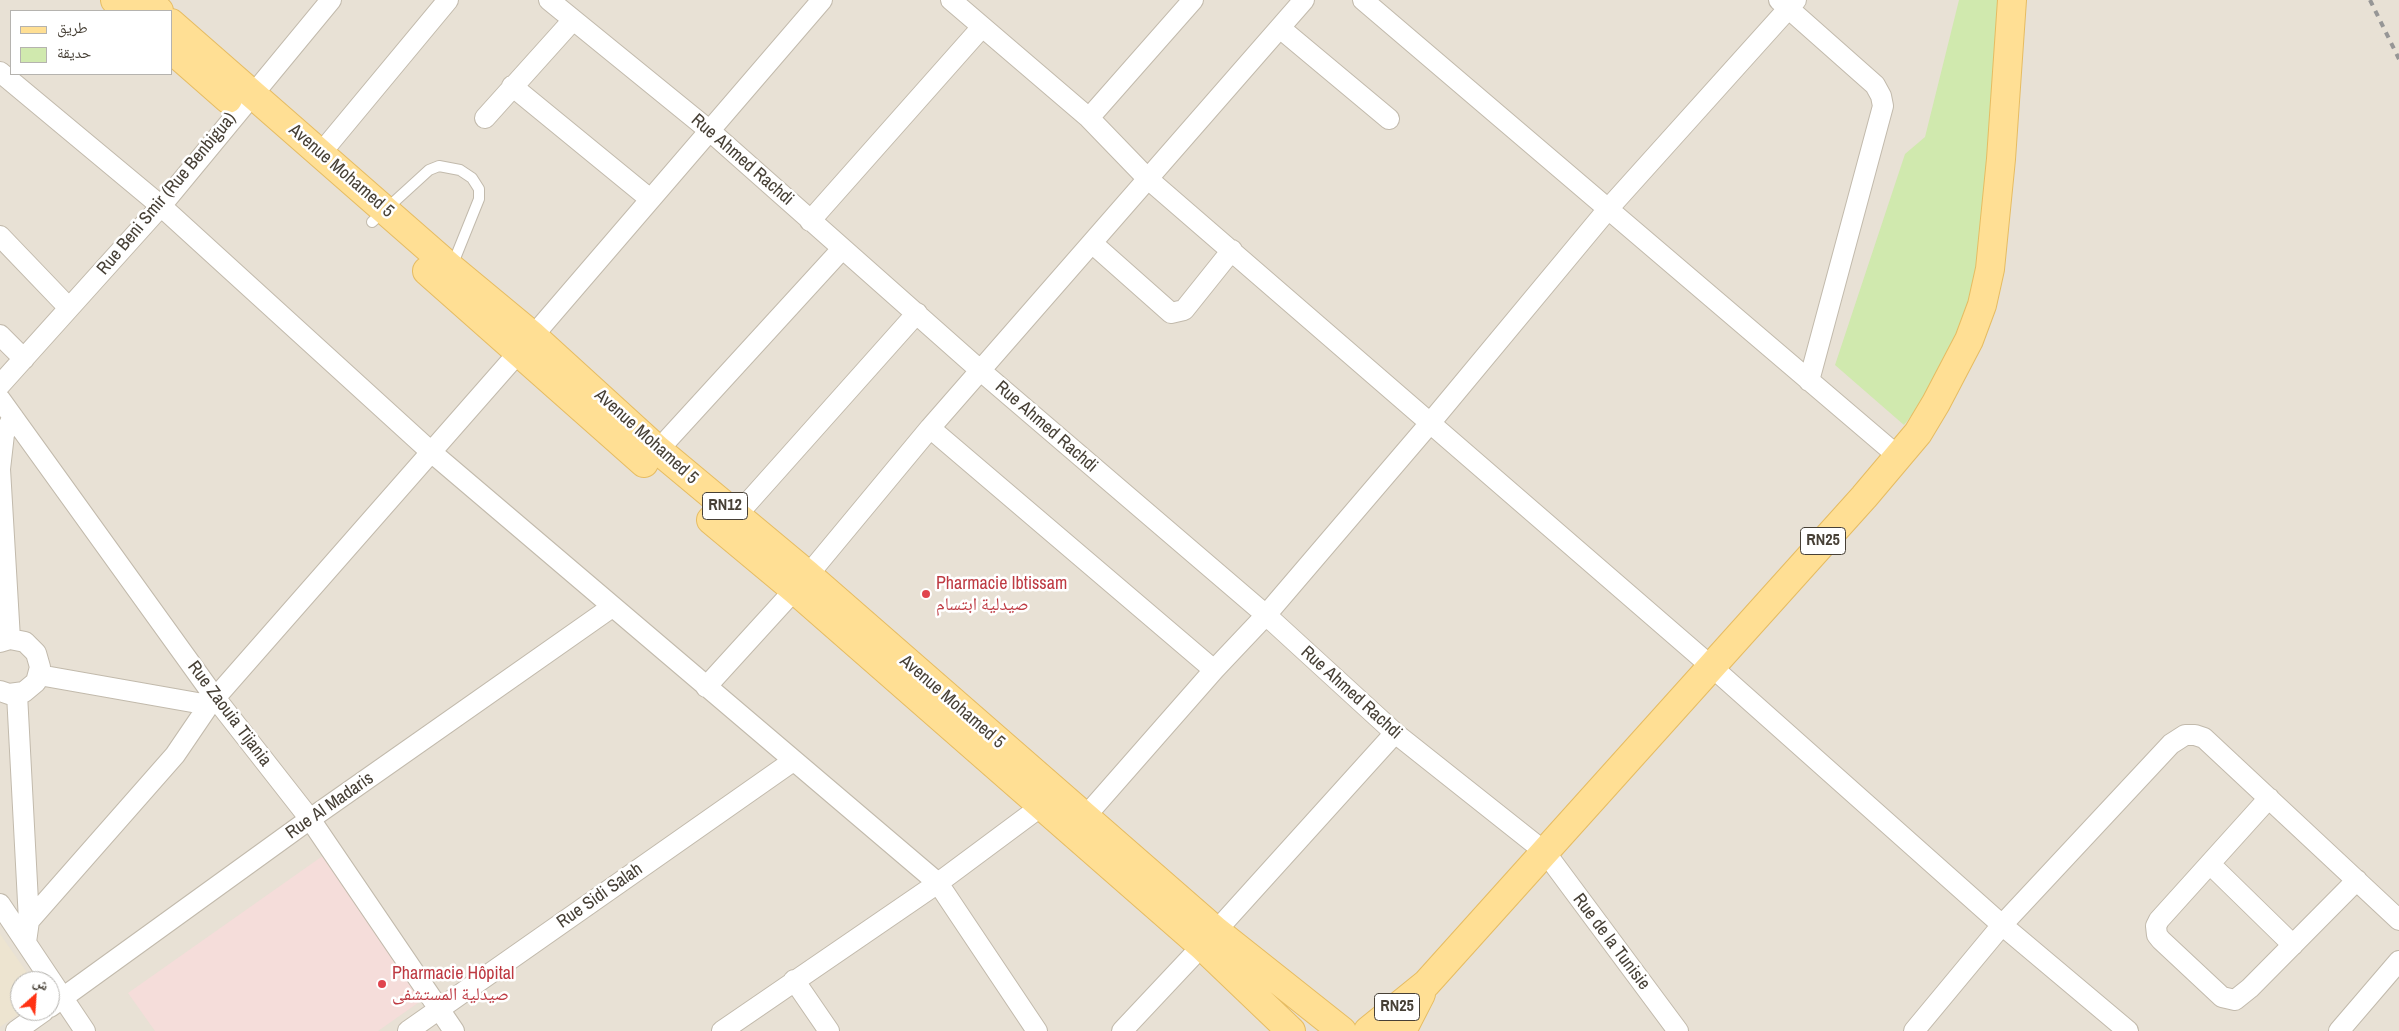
<!DOCTYPE html>
<meta charset="utf-8">
<style>
body{margin:0}
#map{position:relative;width:2399px;height:1031px;overflow:hidden;background:#f4f0e7;font-family:"Archivo Narrow","Noto Naskh Arabic",sans-serif}
canvas{display:block}
.legend{position:absolute;left:10px;top:10px;width:162px;height:65px;box-sizing:border-box;background:#fff;border:1px solid #b5b3af;margin:0;padding:6px 9px;list-style:none;font-size:15px;color:#474036}
.legend li{display:flex;align-items:center;gap:10px;height:25px}
.legend b{width:25px;border:1px solid #b5b3af}
.north{position:absolute;left:10px;top:971px;width:50px;height:50px;box-sizing:border-box;background:#fff;border:1px solid #b5b3af;border-radius:50%;rotate:26deg;font-size:14px;font-weight:700;line-height:20px;text-align:center;color:#474036}
.north::after{content:'';display:block;margin:auto;width:18px;height:22px;background:#ff3213;clip-path:polygon(50% 0,100% 100%,50% 72%,0 100%)}
</style>
<div id="map">
<canvas width="2399" height="1031"></canvas>
<ul class="legend">
<li><b style="height:6px;background:#ffdf94"></b>طريق</li>
<li><b style="height:14px;background:#d0e9ae"></b>حديقة</li>
</ul>
<div class="north">ش</div>
</div>
<script>
const ctx = document.querySelector('canvas').getContext('2d');
ctx.lineJoin = 'round';
function fill(path, color) { ctx.fillStyle = color; ctx.fill(path, 'evenodd'); }
const poly = rows => new Path2D(rows.map(r => 'M' + r).join(''));
function strokePath(path, color, width, dash) { ctx.strokeStyle = color; ctx.lineWidth = width; ctx.lineCap = dash ? 'butt' : 'round'; ctx.setLineDash(dash || []); ctx.stroke(path); }
function write(font, color, halo, rows, align = 'center') {
  ctx.font = font + ' "Archivo Narrow","Noto Naskh Arabic",sans-serif'; ctx.lineWidth = 5; ctx.setLineDash([]); ctx.textBaseline = 'middle'; ctx.strokeStyle = halo; ctx.fillStyle = color; for (const [text, x, y, turn = 0] of rows) {
    ctx.save(); ctx.translate(x, y); ctx.rotate((+turn || 0) * Math.PI / 180); ctx.textAlign = isNaN(turn) ? turn : align; if (halo) ctx.strokeText(text, 0, 0); ctx.fillText(text, 0, 0); ctx.restore();
  }
}
const residential = poly([
 [0,0,2399,0,2399,1031,0,1031],
 [11,11,171,11,171,74,11,74],
 [20,981,50,981,50,1011,20,1011]
]);
const education = poly([
 [0,934,33,981,20,981,20,1011,23,1011,0,1027]
]);
const medical = poly([
 [324,855,425,998,378,1031,155,1031,128,993]
]);
const green = poly([
 [1959,0,2008,0,1978,298,1943,374,1904,425,1835,365,1905,154,1925,137]
]);
const service = poly([
 [372,222,429,170,439,166,460,170,472,178,479,189,479,199,452,266]
]);
const minor = poly([
 [549,0,710,131,981,371,1266,615,1395,733,1545,852,1678,1031],
 [951,0,1089,118,1147,178,1712,667,2002,925,2128,1031],
 [1363,0,1899,457],
 [1779,0,1875,85,1881,96,1883,106,1809,381],
 [1280,28,1389,119],
 [0,72,161,206,430,451,938,883,1037,1031],
 [512,86,650,199],
 [485,118,573,20],
 [1089,118,1193,0],
 [321,153,448,0],
 [810,221,982,27],
 [0,236,69,308],
 [1092,243,1171,313,1184,310,1232,250],
 [0,335,24,359],
 [0,385,161,206,331,0],
 [0,399,216,699,310,819,454,1031],
 [930,428,1214,670],
 [649,460,842,249],
 [736,516,917,313],
 [10,639,0,469,4,434,13,417],
 [0,642,10,639,25,642,36,653,40,667,36,682,24,692,9,694,0,691],
 [39,675,209,705,533,336,822,0],
 [706,687,808,575,930,428,1304,0],
 [17,694,29,921,26,942],
 [2269,798,2159,920,2156,926,2157,935,2161,940,2222,997,2235,1000,2250,988,2357,880],
 [1077,826,1214,670,1266,615,1431,422,1608,209,1796,0],
 [2210,864,2293,945],
 [0,904,85,1031],
 [29,921,175,755,209,705],
 [794,980,829,1031],
 [50,1007,310,819,612,607],
 [16,1031,44,1011],
 [408,1031,793,761],
 [722,1031,938,883,1051,799],
 [1122,1031,1216,931,1395,733],
 [1914,1031,2002,925,2171,744,2185,735,2195,735,2204,738,2399,920],
 [2339,1031,2399,961]
]);
const primary = poly([
 [115,0,128,11],
 [146,0,159,11],
 [171,23,451,268,533,336,658,450,808,575,1216,931,1342,1031],
 [171,49,228,99],
 [427,271,644,463],
 [711,520,795,590,1202,946,1291,1031],
 [1368,1031,1426,984,1864,497,1918,433,1936,403,1969,340,1982,305,1990,269,2001,159,2012,0],
 [1402,1031,1421,994]
]);
const rail = poly([
 [2370,0,2399,59]
]);
const markers = [
 [926,594,5,"#e0444e"],
 [382,984,5,"#e0444e"]
];
const shields = [
 [725,506,45],
 [1823,541,45],
 [1397,1007,45]
];
const shieldNames = [
 ["RN12",725,506],
 ["RN25",1823,541],
 ["RN25",1397,1007]
];
const streetNames = [
 ["Rue Ahmed Rachdi",742,160,41],
 ["Avenue Mohamed 5",341,171,41],
 ["Rue Beni Smir (Rue Benbigua)",167,194,-50],
 ["Rue Ahmed Rachdi",1046,427,41],
 ["Avenue Mohamed 5",646,437,42],
 ["Rue Ahmed Rachdi",1351,693,42],
 ["Avenue Mohamed 5",952,702,41],
 ["Rue Zaouia Tijania",229,714,53],
 ["Rue Al Madaris",330,806,-35],
 ["Rue Sidi Salah",600,896,-35],
 ["Rue de la Tunisie",1611,942,53]
];
const healthNames = [
 ["Pharmacie Ibtissam",936,584],
 ["صيدلية ابتسام",936,605],
 ["Pharmacie Hôpital",392,974],
 ["صيدلية المستشفى",392,995]
];
fill(residential, '#e8e1d5');
fill(education, '#ede4d0');
fill(medical, '#f5ddda');
fill(green, '#d0e9ae');
strokePath(service, '#c2baac', 12);
strokePath(minor, '#c2baac', 22);
strokePath(primary, '#e6bc62', 30);
strokePath(service, '#fff', 10);
strokePath(minor, '#fff', 20);
strokePath(primary, '#ffdf94', 28);
strokePath(rail, '#969696', 4, [6, 6]);
for (const [x, y, r, color] of markers) { const dot = new Path2D(); dot.arc(x, y, r, 0, 2 * Math.PI); ctx.fillStyle = color; ctx.fill(dot); strokePath(dot, '#fff', 2); }
for (const [x, y, w] of shields) { const box = new Path2D(); box.roundRect(x - w / 2, y - 13.5, w, 27, 4); ctx.fillStyle = '#fff'; ctx.fill(box); strokePath(box, '#474036', 1); }
write('bold 16px', '#474036', null, shieldNames);
write('18px', '#474036', '#fff', streetNames);
write('18px', '#be3a42', '#fff', healthNames, 'left');
</script>
